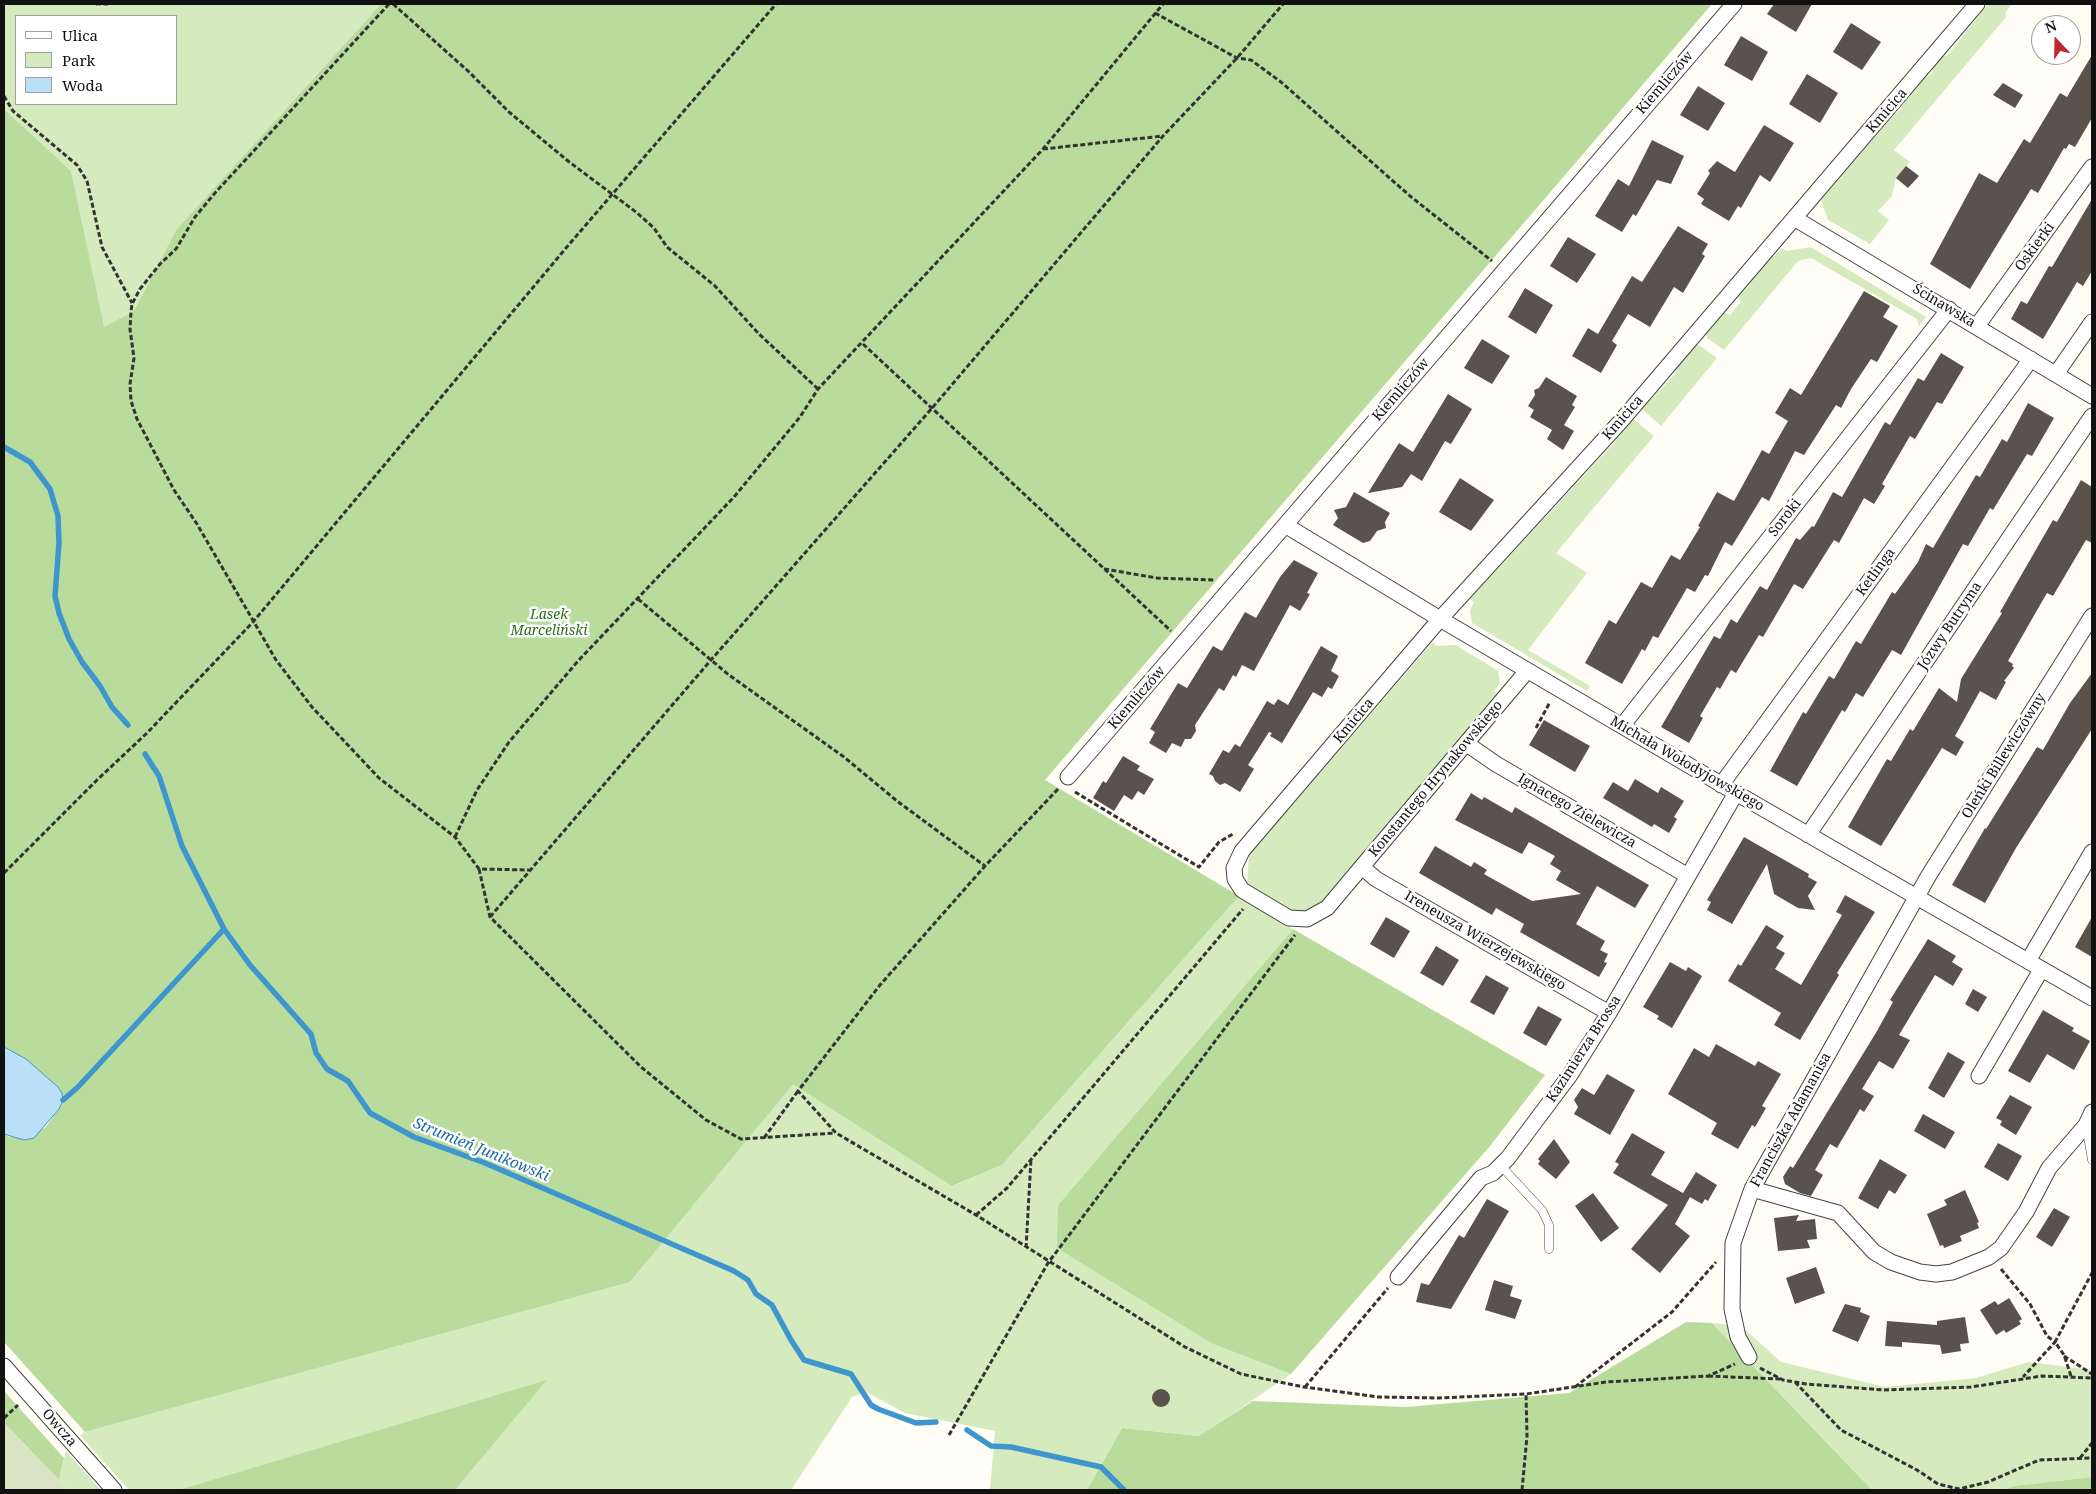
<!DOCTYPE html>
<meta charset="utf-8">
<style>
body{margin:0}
#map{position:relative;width:2096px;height:1494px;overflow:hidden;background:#fffdf5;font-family:"Noto Serif",serif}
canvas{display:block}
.frame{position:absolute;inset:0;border:5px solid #111;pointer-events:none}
.legend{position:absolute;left:15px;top:15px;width:162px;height:90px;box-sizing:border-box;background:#fff;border:1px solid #a0a0a0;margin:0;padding:6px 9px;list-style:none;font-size:15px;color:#111}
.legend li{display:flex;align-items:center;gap:10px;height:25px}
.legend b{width:25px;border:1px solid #a0a0a0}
.north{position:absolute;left:2031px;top:15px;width:50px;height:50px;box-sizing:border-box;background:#fff;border:1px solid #a0a0a0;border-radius:50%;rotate:339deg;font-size:14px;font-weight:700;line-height:20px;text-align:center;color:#111}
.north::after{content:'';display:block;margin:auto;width:18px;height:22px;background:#c4262e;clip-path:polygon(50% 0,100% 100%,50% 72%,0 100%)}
</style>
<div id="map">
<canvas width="2096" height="1494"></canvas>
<div class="frame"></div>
<ul class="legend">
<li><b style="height:6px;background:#fff"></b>Ulica</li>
<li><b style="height:14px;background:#d5ebbd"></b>Park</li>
<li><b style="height:14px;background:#b9e0f7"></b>Woda</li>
</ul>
<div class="north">N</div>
</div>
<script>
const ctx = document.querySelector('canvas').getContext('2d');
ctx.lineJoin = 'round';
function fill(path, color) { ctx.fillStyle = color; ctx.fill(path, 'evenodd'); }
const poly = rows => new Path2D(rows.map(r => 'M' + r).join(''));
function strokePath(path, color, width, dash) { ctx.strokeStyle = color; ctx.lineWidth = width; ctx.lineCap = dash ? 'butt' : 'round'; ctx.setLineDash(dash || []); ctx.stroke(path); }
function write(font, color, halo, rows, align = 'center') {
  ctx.font = font + ' "Noto Serif",serif'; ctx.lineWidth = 5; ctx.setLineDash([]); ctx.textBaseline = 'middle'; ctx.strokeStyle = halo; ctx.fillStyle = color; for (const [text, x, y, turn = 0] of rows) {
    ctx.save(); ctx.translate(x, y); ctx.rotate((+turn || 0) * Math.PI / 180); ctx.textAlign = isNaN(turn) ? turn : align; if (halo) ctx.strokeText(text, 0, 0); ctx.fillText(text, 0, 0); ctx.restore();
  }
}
const green = poly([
 [4,4,93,4,99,7,103,4,381,4,176,230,134,311,103,328,71,171,4,109],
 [16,16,176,16,176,104,16,104],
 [1988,4,2012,4,2005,13,2006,17,1894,150,1910,162,1896,178,1892,196,1878,211,1889,220,1870,244,1828,220,1821,200,1894,115,1902,108,1902,105,1925,78,1933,72,1933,69,1943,56,1947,56],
 [1811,247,1926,317,1919,326,1917,319,1811,258,1798,261,1724,350,1707,338,1706,334,1724,312,1730,315,1741,302,1738,296,1751,284,1751,281,1771,257,1775,256,1782,248,1786,251],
 [1696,345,1699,345,1717,358,1661,426,1642,409,1676,373,1677,367],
 [1633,419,1654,436,1556,553,1587,573,1528,650,1590,686,1587,691,1472,623,1470,611,1474,602,1470,599,1612,445],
 [1433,642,1436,646,1456,645,1498,671,1500,683,1494,691,1498,694,1319,906,1302,913,1290,911,1247,885,1249,855],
 [1239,896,1293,929,1058,1205,1213,1344,1291,1374,1200,1436,1122,1428,1087,1490,990,1490,995,1431,905,1413,866,1392,852,1397,791,1490,455,1490,546,1381,178,1490,129,1490,80,1435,85,1432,630,1282,793,1083,953,1186,1002,1165],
 [1712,1323,1741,1326,1781,1362,1885,1387,1976,1378,2028,1362,2092,1370,2092,1477,2014,1486,2003,1490,1872,1490],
 [66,1451,101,1490,68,1490,59,1480]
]);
const forest = poly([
 [381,4,1712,4,1045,780,1239,896,1002,1165,952,1186,793,1084,630,1282,85,1432,4,1342,4,1134,10,1137,45,1128,58,1110,58,1087,26,1059,4,1047,4,109,71,171,104,327,134,311,176,230],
 [1293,929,1545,1075,1490,1146,1291,1374,1213,1344,1057,1248,1058,1205],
 [1686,1322,1712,1323,1872,1490,1087,1490,1122,1428,1199,1436,1253,1401,1406,1407,1569,1393],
 [547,1380,455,1490,178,1490],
 [4,1391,64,1458,59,1480,4,1423],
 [2092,1477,2092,1490,2003,1490,2014,1486]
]);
const cemetery = poly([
 [4,1423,59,1480,68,1490,4,1490]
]);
const water = poly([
 [4,1047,26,1059,58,1087,62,1093,63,1100,59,1109,34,1138,24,1140,4,1134,4,1047]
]);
const stream = poly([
 [4,447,30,462,50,489,58,516,59,543,55,596,59,613,69,639,82,662,100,686,112,707,128,725],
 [145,754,159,776,182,846,224,929,250,965,311,1034,316,1053,327,1069,348,1081,370,1113,414,1137,485,1163,734,1271,748,1280,756,1294,772,1305,791,1340,804,1360,851,1374,871,1405,878,1409,916,1423,936,1422],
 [63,1100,78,1087,224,929],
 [967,1430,991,1446,1011,1447,1101,1467,1124,1490]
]);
const building = poly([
 [1774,4,1812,4,1796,32,1767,14],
 [1851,23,1881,42,1862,70,1833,52],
 [1741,36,1768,52,1752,81,1724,65],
 [2092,55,2092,118,2075,147,2069,144,2066,149,2064,148,2038,193,2031,189,1970,289,1930,264,1979,173,1997,183,2024,139,2030,143,2060,93,2067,97],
 [1807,74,1838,93,1820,123,1789,104],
 [2003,83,2023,95,2015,108,1993,95],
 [1698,86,1725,103,1708,131,1680,115],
 [1764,125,1794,143,1770,182,1760,175,1741,208,1738,206,1729,221,1701,204,1704,199,1697,194,1710,173,1708,171,1717,161,1735,172],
 [1652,140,1684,156,1671,184,1657,180,1636,216,1633,214,1622,232,1595,216,1618,179,1629,186],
 [1906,166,1919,176,1908,188,1896,178],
 [2092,199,2092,271,2083,286,2077,282,2043,339,2011,319,2021,301,2027,304,2049,266,2052,267],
 [1678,226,1708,244,1702,254,1705,256,1683,293,1674,287,1650,327,1628,314,1612,341,1617,345,1601,373,1572,356,1588,328,1598,334,1632,276,1642,282],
 [1568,237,1596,254,1577,283,1550,266],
 [1525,288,1553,305,1536,334,1508,317],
 [1864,291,1890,306,1883,317,1898,326,1877,362,1871,359,1851,389,1841,408,1836,405,1804,455,1795,451,1769,501,1762,497,1732,546,1725,542,1708,576,1705,575,1695,592,1687,588,1658,638,1653,636,1645,651,1642,649,1622,684,1585,663,1609,620,1616,624,1641,582,1652,588,1671,555,1680,560,1700,527,1698,526,1717,492,1734,501,1762,450,1769,454,1788,421,1775,413,1790,388,1801,395],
 [1482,339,1510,356,1492,384,1464,368],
 [1941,353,1964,367,1942,404,1937,402,1915,439,1910,436,1882,484,1885,486,1874,504,1864,498,1839,543,1834,540,1803,589,1794,584,1763,637,1759,635,1736,673,1731,670,1720,689,1717,687,1700,716,1703,718,1689,743,1661,727,1714,636,1720,639,1731,619,1737,623,1760,586,1767,590,1796,538,1800,540,1812,526,1814,527,1833,492,1842,497,1885,422,1890,425,1918,378,1924,381],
 [1546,377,1577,396,1572,405,1575,407,1564,425,1574,431,1563,450,1547,439,1552,430,1530,417,1534,410,1528,406,1535,395,1534,390,1539,388],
 [1448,394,1472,409,1451,444,1445,441,1422,481,1411,474,1402,487,1368,493,1399,443,1413,452],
 [2028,403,2054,418,2032,456,2027,454,1993,510,1990,508,1968,546,1963,544,1901,655,1892,650,1863,697,1856,693,1845,712,1842,710,1797,786,1770,771,1803,712,1806,714,1829,676,1834,679,1856,641,1861,644,1892,592,1895,594,1918,562,1926,544,1933,548,1976,475,1980,477,2002,439,2007,442],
 [1460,478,1494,500,1471,531,1439,512],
 [2081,480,2092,487,2092,543,2086,540,2053,596,2047,593,2036,612,2008,661,2013,664,2012,666,2014,668,2004,681,2006,682,1996,700,1980,691,1955,736,1964,742,1956,756,1942,748,1881,846,1848,827,1887,759,1891,761,1910,729,1913,731,1939,688,1957,702,1961,679,2002,613,2000,612,2053,520,2057,522],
 [1354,492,1390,513,1385,522,1386,528,1377,531,1370,541,1363,543,1333,525,1338,518,1334,510,1346,507],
 [1294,560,1318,573,1307,593,1310,594,1300,611,1290,605,1254,671,1242,665,1236,677,1233,675,1224,691,1219,688,1195,725,1196,731,1191,739,1185,739,1181,747,1172,743,1166,753,1149,743,1155,732,1150,729,1178,683,1187,688,1213,646,1222,651,1245,612,1256,618,1280,577],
 [1321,646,1338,656,1331,671,1339,676,1332,689,1328,687,1322,697,1313,692,1282,743,1270,736,1272,733,1269,732,1248,765,1254,769,1240,792,1225,783,1220,785,1215,781,1213,776,1209,774,1223,750,1229,753,1235,744,1240,747,1267,701,1274,705,1278,699,1288,705],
 [2092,673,2092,729,2016,848,1985,903,1952,885,1985,828,1986,829,2037,747,2043,750,2070,703],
 [1544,720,1590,746,1575,772,1529,745],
 [1123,756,1140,766,1137,770,1154,779,1144,795,1138,791,1132,800,1124,795,1114,811,1093,798,1103,781,1106,783],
 [1635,779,1658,793,1661,787,1684,801,1674,817,1677,819,1669,833,1654,824,1652,827,1603,798,1613,782,1628,791],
 [1471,793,1482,800,1484,797,1512,813,1515,807,1649,885,1635,908,1597,886,1576,924,1605,941,1600,950,1608,954,1604,962,1607,963,1599,977,1520,932,1524,924,1496,908,1492,915,1419,873,1435,846,1471,867,1474,862,1487,870,1484,874,1532,901,1581,894,1556,880,1561,871,1550,864,1555,856,1529,842,1522,854,1455,820],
 [1744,837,1809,874,1808,877,1817,882,1808,896,1815,910,1798,908,1774,894,1767,864,1732,924,1707,910,1711,902,1707,900],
 [1845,895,1875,912,1837,973,1839,975,1800,1040,1774,1025,1781,1013,1728,981,1738,964,1741,966,1766,925,1784,936,1776,948,1785,953,1775,969,1801,985,1842,915,1836,912],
 [1386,917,1410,931,1394,958,1370,944],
 [2092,917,2092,957,2075,947],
 [1928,939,1956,956,1952,962,1963,969,1953,986,1935,975,1899,1035,1910,1040,1893,1069,1879,1061,1862,1089,1874,1096,1864,1112,1860,1109,1837,1148,1830,1144,1815,1170,1823,1175,1811,1196,1800,1193,1785,1184,1783,1177,1790,1166,1793,1168,1877,1031,1893,1002,1890,1000],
 [1436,946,1459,960,1443,986,1420,973],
 [1670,962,1686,971,1688,967,1702,976,1672,1028,1657,1019,1659,1016,1643,1007],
 [1486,975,1509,988,1494,1015,1470,1002],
 [1973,989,1987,997,1978,1012,1965,1004],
 [1538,1006,1562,1019,1546,1046,1523,1033],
 [2043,1010,2074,1028,2072,1031,2090,1041,2074,1070,2047,1054,2030,1083,2008,1071],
 [1716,1044,1755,1066,1758,1061,1781,1074,1762,1106,1766,1108,1755,1127,1752,1125,1738,1149,1711,1134,1717,1123,1668,1094,1694,1048,1709,1057],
 [1948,1052,1965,1062,1944,1098,1928,1088],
 [1607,1074,1635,1090,1610,1135,1574,1114,1578,1107,1574,1100,1582,1088,1594,1095],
 [2010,1095,2032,1107,2016,1135,2000,1125,2002,1121,1996,1118],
 [1923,1114,1955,1132,1945,1149,1914,1131],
 [1632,1133,1665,1152,1651,1175,1690,1197,1675,1224,1690,1236,1660,1273,1631,1249,1668,1205,1613,1173,1619,1164,1615,1162],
 [1554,1139,1570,1162,1556,1179,1538,1164,1540,1161,1538,1159],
 [1998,1143,2022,1156,2008,1181,1984,1167],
 [1880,1159,1907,1175,1895,1194,1889,1190,1878,1209,1858,1198],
 [1696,1172,1717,1185,1708,1201,1705,1199,1702,1204,1683,1193],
 [1965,1190,1979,1222,1977,1223,1979,1228,1960,1236,1962,1241,1944,1248,1943,1245,1940,1246,1927,1214,1947,1205,1944,1200],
 [1593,1193,1619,1228,1601,1242,1575,1206],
 [1487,1199,1509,1211,1451,1309,1416,1302,1421,1283,1429,1285,1459,1235,1464,1238],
 [2054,1208,2070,1217,2052,1247,2036,1237],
 [1799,1215,1796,1221,1815,1219,1817,1239,1807,1240,1810,1248,1778,1251,1774,1218],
 [1816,1267,1825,1293,1795,1304,1786,1278],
 [1494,1280,1513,1286,1510,1296,1522,1300,1515,1319,1485,1310],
 [2009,1298,2022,1319,2019,1321,2021,1324,2006,1333,2004,1330,1996,1335,1980,1310,1995,1301,1998,1305],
 [1845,1304,1861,1308,1860,1312,1870,1316,1858,1342,1832,1331],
 [1965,1317,1969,1343,1960,1344,1961,1351,1942,1354,1940,1345,1902,1342,1902,1347,1885,1346,1887,1321,1937,1325,1937,1321],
 '1152 1398a9 9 0 1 1 18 0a9 9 0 1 1-18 0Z'
]);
const path = poly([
 [96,4,108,4],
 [389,4,215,193,195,217,176,249,160,264,140,289,132,304,131,312,130,329,134,358,130,384,131,401,137,419,174,490,197,524,276,660,312,707,379,778,455,837,479,869,529,870],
 [393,4,468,71,509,112,568,161,636,212,654,228,667,247,715,286,759,334,818,389],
 [1155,13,1237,58,1251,60,1281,82,1410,196,1492,261],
 [4,96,13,111,77,165,87,181,102,247,132,303],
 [1043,149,1163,136],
 [863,344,1171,631],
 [1104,569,1157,578,1215,580],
 [638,599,729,675,844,757,897,801,985,866],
 [1536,728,1550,702],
 [1058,789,985,866,880,985,798,1091,836,1133,976,1215,1185,1347,1241,1374,1304,1387,1379,1397,1439,1398,1526,1394,1606,1382,1708,1376,1735,1364],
 [1075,792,1199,867,1219,842,1233,834],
 [455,837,477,790,509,742,578,661,734,497,800,417,818,389,1043,149,1163,4],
 [479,869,490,917,641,1067,706,1120,741,1139,835,1133],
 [4,873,97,780,147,733,253,622,566,248,776,4],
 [490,917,711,660,933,407,1163,136,1237,58,1283,4],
 [764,1138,798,1091],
 [976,1215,1007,1188,1243,909],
 [1026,1248,1031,1159],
 [2001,1269,2030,1304,2047,1336,2055,1342,2023,1377],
 [2064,1356,2092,1374],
 [1760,1368,1783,1380,1806,1384,1884,1390,1971,1387,2042,1376,2092,1378],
 [1708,1376,1780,1379],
 [2071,1376,2064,1355,2055,1342,2092,1273],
 [1795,1382,1841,1430,1917,1470,1938,1484,1959,1489,1988,1482,2039,1460,2092,1458],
 [1305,1387,1388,1288],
 [1575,1387,1672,1312,1716,1262],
 [4,1418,18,1405],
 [949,1435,1048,1263,1295,935],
 [2080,1458,2092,1443],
 [1522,1490,1527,1436,1526,1394]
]);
const lane = poly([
 [2086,1125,2092,1160],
 [1501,1166,1542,1210,1549,1225,1549,1249]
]);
const street = poly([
 [1794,218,2092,396],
 [1977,326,2092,167],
 [2056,374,2092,322],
 [1285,525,1440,619,1736,793,2092,998],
 [1527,671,1327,908,1307,919,1289,918,1242,890,1235,879,1234,868,1242,851,1440,619,1621,421,1977,4],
 [1622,726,1949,309],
 [1467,744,1496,764,1688,876],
 [1068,777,1734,4],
 [1721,785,2031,359],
 [1808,835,2092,416],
 [1362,867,1376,879,1609,1013],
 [2028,961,2092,852],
 [1979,1076,2041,970],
 [1752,1189,1838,1213,1874,1252,1891,1262,1920,1272,1936,1274,1952,1272,1989,1257,2001,1248,2026,1212,2049,1168,2086,1125,2092,1112],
 [1398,1277,1481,1178,1493,1173,1508,1158,1570,1075,1609,1013,1736,793],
 [1749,1357,1738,1337,1732,1309,1733,1243,1752,1189,1929,875,2092,616],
 [4,1366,114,1490]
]);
const streetNames = [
 ["Kiemliczów",1665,83,-49],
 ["Kmicica",1887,111,-49],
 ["Oskierki",2035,247,-54],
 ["Ścinawska",1944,306,31],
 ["Kiemliczów",1401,390,-49],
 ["Kmicica",1623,418,-49],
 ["Soroki",1785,518,-52],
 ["Ketlinga",1876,572,-54],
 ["Józwy Butryma",1950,626,-56],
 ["Kiemliczów",1137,698,-49],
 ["Kmicica",1354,721,-50],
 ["Oleńki Billewiczówny",2004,756,-58],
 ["Michała Wołodyjowskiego",1687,764,30],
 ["Konstantego Hrynakowskiego",1436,779,-50],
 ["Ignacego Zielewicza",1577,811,30],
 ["Ireneusza Wierzejewskiego",1485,941,30],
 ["Kazimierza Brossa",1584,1049,-57],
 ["Franciszka Adamanisa",1791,1120,-61],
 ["Owcza",59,1428,49]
];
const parkNames = [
 ["Lasek",549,615],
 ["Marceliński",549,631]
];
const waterNames = [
 ["Strumień Junikowski",481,1150,22]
];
fill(green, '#d5ebbd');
fill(forest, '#b9dc9c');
fill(cemetery, '#d9e3c4');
fill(water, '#b9e0f7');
strokePath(water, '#3f96cf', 1);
strokePath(stream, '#3f96cf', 5.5);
fill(building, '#5a524d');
strokePath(lane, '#444', 9);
strokePath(street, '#444', 17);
strokePath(path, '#333', 3, [5, 2.5]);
strokePath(lane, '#fff', 8);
strokePath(street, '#fff', 15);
write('14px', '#111', '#fff', streetNames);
write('italic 14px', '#2f6b1f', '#fff', parkNames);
write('italic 15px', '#1768a6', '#fff', waterNames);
</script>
